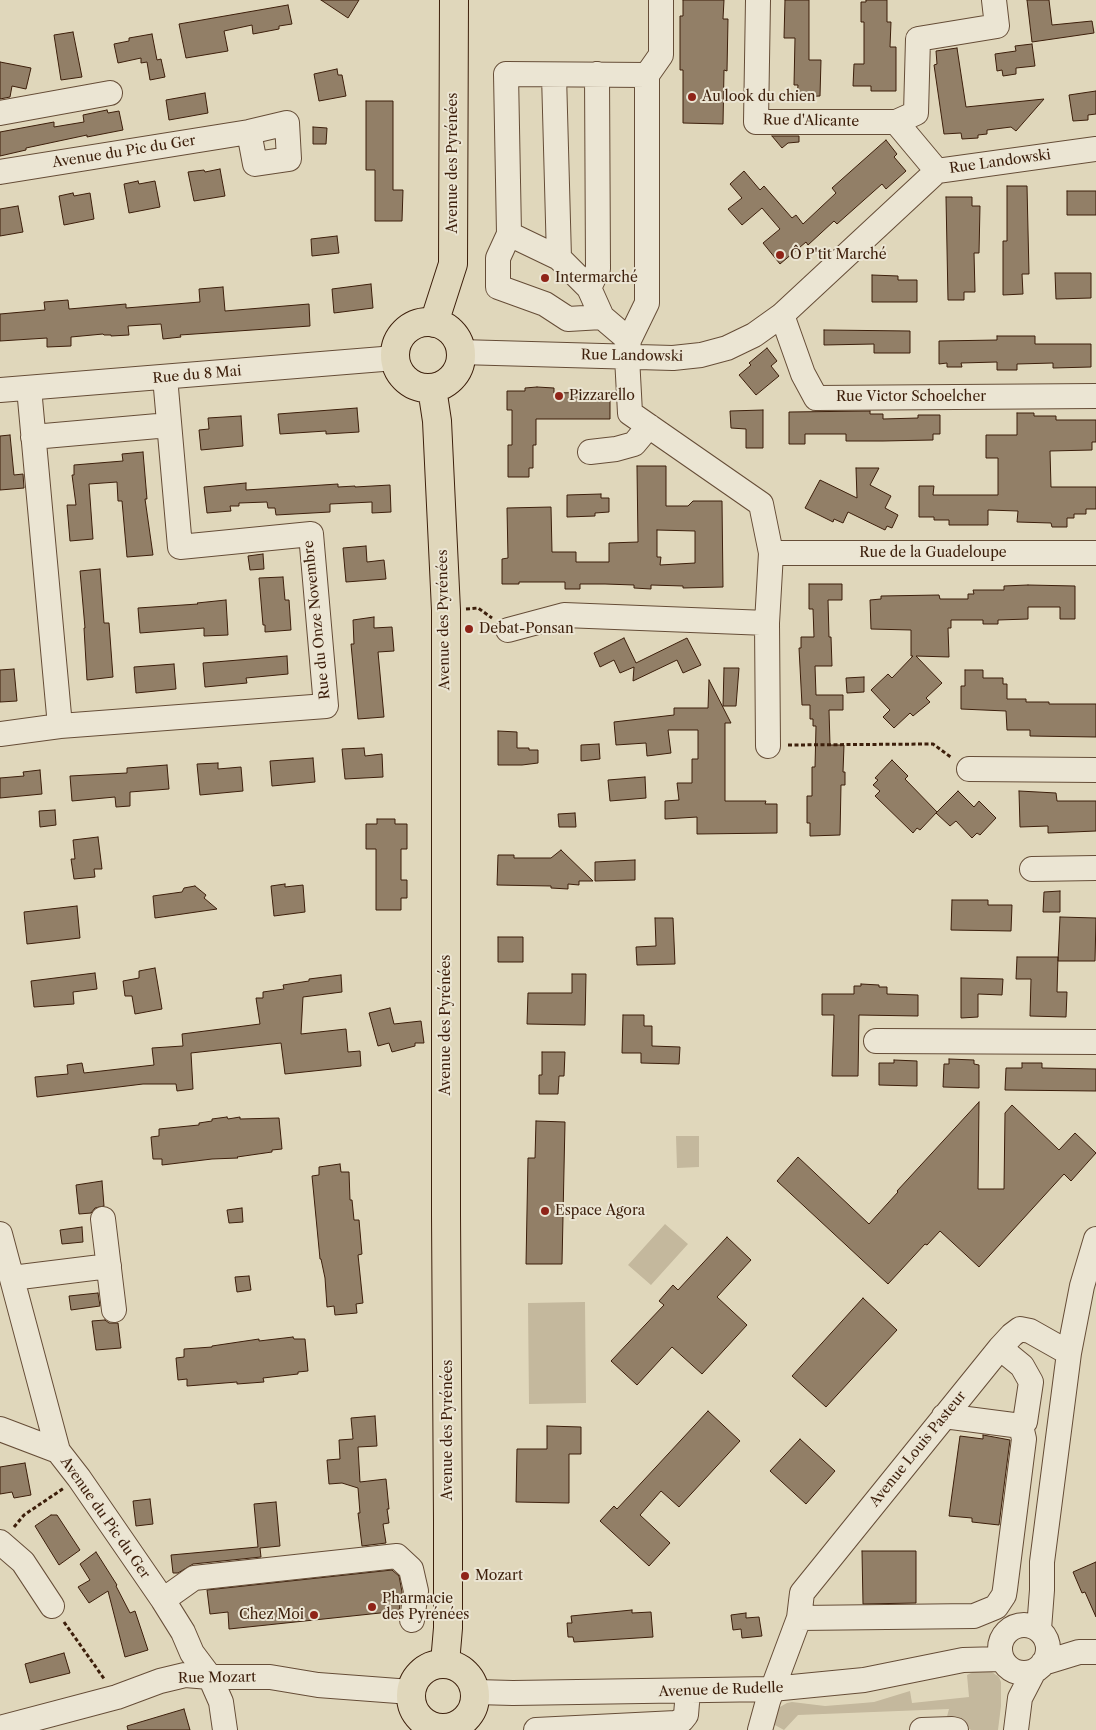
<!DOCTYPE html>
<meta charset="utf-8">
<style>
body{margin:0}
canvas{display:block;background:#e0d7bb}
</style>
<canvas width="1096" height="1730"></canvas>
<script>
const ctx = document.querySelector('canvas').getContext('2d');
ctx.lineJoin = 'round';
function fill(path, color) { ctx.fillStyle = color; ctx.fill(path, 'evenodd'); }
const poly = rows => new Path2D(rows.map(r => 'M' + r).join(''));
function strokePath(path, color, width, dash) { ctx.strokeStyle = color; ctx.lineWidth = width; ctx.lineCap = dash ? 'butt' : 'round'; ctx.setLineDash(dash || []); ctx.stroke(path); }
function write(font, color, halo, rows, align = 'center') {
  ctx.font = font + ' "Libre Caslon Text",serif'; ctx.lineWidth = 4; ctx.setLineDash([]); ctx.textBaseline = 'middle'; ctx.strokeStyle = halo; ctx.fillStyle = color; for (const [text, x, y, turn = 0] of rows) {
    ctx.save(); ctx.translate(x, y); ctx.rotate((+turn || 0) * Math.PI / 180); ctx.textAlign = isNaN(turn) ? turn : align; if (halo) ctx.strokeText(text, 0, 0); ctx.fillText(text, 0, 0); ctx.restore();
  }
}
const green = poly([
 [676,1136,699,1136,699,1167,677,1168],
 [665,1224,688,1244,651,1285,628,1265],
 [585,1302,586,1403,529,1404,528,1303],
 [977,1670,992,1672,999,1677,1001,1682,1001,1706,998,1730,971,1730,965,1726,945,1724,949,1709,798,1715,784,1730,773,1724,778,1708,787,1703,792,1702,825,1706,863,1703,874,1702,910,1691,912,1703,969,1697,967,1675]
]);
const building = poly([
 [321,0,359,0,348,18,321,0],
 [683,0,724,0,723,19,728,19,727,71,724,70,723,124,683,123,683,70,680,70,680,16,683,16,683,0],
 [785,0,809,0,809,60,821,60,820,96,797,97,798,85,794,85,795,38,784,38,785,0],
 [866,0,887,0,887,22,891,22,890,47,896,47,896,91,871,91,871,86,853,86,854,64,864,64,864,22,861,22,861,2,866,2,866,0],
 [1027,0,1049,0,1052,25,1092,21,1094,33,1032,42,1027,0],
 [288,5,292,24,279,26,279,29,253,34,252,25,224,31,228,51,186,58,179,24,288,5],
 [73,32,82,77,61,80,54,35,73,32],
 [152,34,157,60,161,59,165,77,150,80,147,62,141,63,141,58,118,63,114,44,129,41,129,38,152,34],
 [1032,44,1035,66,1016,68,1016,74,1003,76,1002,70,997,71,995,54,1016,51,1015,46,1032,44],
 [957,48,966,107,1044,99,1016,131,1011,127,987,130,987,134,978,135,978,138,962,139,961,133,944,134,934,65,937,64,936,51,957,48],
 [0,62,31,68,26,89,12,86,10,97,0,99,0,62],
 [337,69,338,75,342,75,346,96,319,101,314,74,337,69],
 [1096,91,1096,114,1088,115,1088,120,1073,121,1069,95,1096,91],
 [205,93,208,113,169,120,166,100,205,93],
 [366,101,393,101,393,190,403,190,402,221,375,221,375,170,366,170,366,101],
 [107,110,108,113,119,111,123,130,87,137,87,135,26,148,26,150,0,156,0,132,54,122,54,127,84,122,83,115,107,110],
 [313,127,327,128,326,144,313,144,313,127],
 [772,136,799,136,799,142,788,143,782,148,772,136],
 [886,140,897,154,894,157,906,171,886,189,882,184,837,224,834,221,808,245,806,242,780,264,763,243,780,229,762,208,742,225,728,209,742,198,730,184,744,171,760,190,764,186,792,218,796,215,803,224,836,193,832,188,886,140],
 [220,169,225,196,194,201,188,172,204,170,205,172,220,169],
 [138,181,139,184,155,181,160,207,129,213,124,184,138,181],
 [1007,186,1027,186,1029,274,1022,274,1023,294,1003,295,1003,241,1007,241,1007,186],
 [1067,191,1096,191,1096,215,1067,215,1067,191],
 [73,193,74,196,90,193,94,219,64,225,59,196,73,193],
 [946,197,972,197,972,206,980,206,979,253,974,253,975,292,964,292,964,300,948,300,946,197],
 [18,206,23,232,0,236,0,209,18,206],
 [337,236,339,253,312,256,311,239,337,236],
 [1055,273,1091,273,1091,298,1056,299,1055,273],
 [872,275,898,276,898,280,917,280,917,302,872,302,872,275],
 [371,284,373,308,334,313,332,289,371,284],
 [223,287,225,311,309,304,310,326,180,335,181,337,163,339,161,324,128,326,129,335,111,336,111,335,104,335,103,334,71,337,71,346,47,347,47,338,0,341,0,314,45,310,44,302,68,300,69,309,126,304,126,308,200,302,199,289,223,287],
 [824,330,910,331,910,353,874,353,874,344,824,345,824,330],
 [997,336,1035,336,1035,344,1091,344,1091,367,1053,368,1053,363,1017,364,1017,370,997,370,997,362,961,363,962,367,947,367,947,363,939,364,939,341,997,340,997,336],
 [767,348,777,361,771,366,779,376,756,395,739,375,751,365,749,363,767,348],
 [537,387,554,388,554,393,610,392,610,419,536,419,536,445,533,445,533,468,529,468,529,477,508,477,508,445,512,445,512,410,507,410,507,391,525,391,525,388,537,387],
 [357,408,359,432,326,434,326,431,280,434,278,414,357,408],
 [763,410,763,448,746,448,746,429,731,428,730,411,763,410],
 [870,411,870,414,883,414,883,419,918,418,918,415,940,415,940,434,933,434,933,440,883,441,846,441,846,434,805,434,805,444,789,444,789,412,870,411],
 [1017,413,1034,413,1034,416,1056,416,1056,420,1096,420,1096,442,1092,442,1092,450,1050,451,1051,487,1096,487,1096,509,1086,509,1086,514,1074,514,1074,518,1067,518,1067,527,1052,527,1051,523,1017,522,1018,511,988,510,988,525,949,525,949,520,934,520,934,517,919,517,919,486,934,486,933,495,998,495,998,458,986,458,986,435,1017,435,1017,413],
 [241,416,243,446,201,450,199,430,209,429,208,418,241,416],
 [10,435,14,475,23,474,24,488,0,490,0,436,10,435],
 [143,452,147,499,145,499,153,555,127,557,122,501,118,501,117,482,89,484,93,539,70,541,67,505,76,505,72,475,74,475,74,465,123,461,122,454,143,452],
 [637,466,666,466,666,506,688,506,693,501,722,501,723,587,683,588,683,586,651,585,651,589,634,588,634,585,605,584,580,584,580,589,565,589,565,582,519,582,519,584,502,584,502,559,508,558,507,508,551,507,552,552,576,552,576,562,609,562,609,543,638,542,637,466],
 [657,530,695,531,695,563,660,565,661,557,657,557,657,530],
 [856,468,879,468,870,485,891,496,885,508,898,515,892,528,887,526,885,530,848,512,843,523,834,519,833,522,805,508,820,480,857,498,856,468],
 [246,483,246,490,338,484,338,487,355,486,355,487,390,485,391,512,372,513,372,502,330,504,330,512,276,515,275,508,268,508,267,502,239,503,239,506,230,506,231,511,207,513,204,487,246,483],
 [601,494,601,498,609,498,609,512,595,513,595,516,567,517,567,495,601,494],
 [366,546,367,562,384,560,386,579,346,582,343,548,366,546],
 [263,554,264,569,250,570,248,556,263,554],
 [100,569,104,623,109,623,113,677,87,680,84,628,85,628,80,571,100,569],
 [283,577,285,600,289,600,291,630,265,632,265,625,263,625,259,578,283,577],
 [809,584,842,584,842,600,828,600,829,637,831,637,832,666,815,666,816,695,843,695,843,710,829,710,830,745,844,745,843,772,845,772,845,785,841,785,840,835,810,836,810,823,807,823,807,796,812,796,812,767,815,767,816,726,813,726,813,719,810,719,810,705,802,705,799,648,801,648,801,637,814,637,813,609,809,609,809,584],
 [1028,585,1075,586,1075,619,1060,619,1060,607,1028,607,1028,619,998,620,998,624,983,624,983,620,951,620,951,628,948,628,949,657,916,656,942,683,926,698,930,702,913,716,910,713,894,728,883,717,890,710,871,690,888,674,892,678,913,656,911,656,911,630,871,629,870,600,881,599,881,596,939,595,940,599,968,599,968,594,974,594,973,590,1004,590,1004,586,1028,585],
 [226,600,228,635,204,636,204,628,140,633,138,608,198,604,197,603,226,600],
 [374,617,374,628,392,627,394,651,378,652,384,717,358,719,351,644,354,644,353,620,374,617],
 [624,638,636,663,687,638,701,665,683,673,677,660,633,681,634,667,620,673,614,660,600,667,594,653,624,638],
 [287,656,288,674,246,678,247,683,205,687,203,663,287,656],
 [174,664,176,689,136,693,134,667,174,664],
 [724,668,739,668,736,706,723,706,724,668],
 [14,669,17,701,0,702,0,670,14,669],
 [965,670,983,670,983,678,1003,678,1003,684,1007,684,1007,699,1026,699,1026,702,1049,702,1049,704,1096,704,1096,737,1030,736,1030,730,1007,730,1006,711,961,709,961,686,965,686,965,670],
 [864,677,864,692,847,693,846,678,864,677],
 [709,680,731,723,725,723,725,801,766,801,765,804,777,804,777,833,697,834,697,817,665,819,665,801,679,800,677,783,692,783,692,759,698,759,698,730,668,730,671,753,647,756,646,743,616,745,614,722,674,715,674,708,708,708,709,680],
 [498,731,517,732,517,748,529,748,529,750,538,750,538,763,522,765,498,765,498,731],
 [599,744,600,759,581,761,581,745,599,744],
 [364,748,365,756,382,754,383,777,345,779,342,749,364,748],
 [313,758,315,782,272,786,270,761,313,758],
 [892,760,908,776,905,779,937,812,920,830,917,828,913,833,875,796,880,791,873,785,878,780,875,778,892,760],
 [218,763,218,769,241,767,243,791,200,795,197,764,218,763],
 [167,765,169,789,130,792,130,806,116,807,115,797,72,801,70,776,127,773,127,768,167,765],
 [40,770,42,794,0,798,0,778,24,776,23,772,40,770],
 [645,777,646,798,610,801,608,780,645,777],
 [958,791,974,807,979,801,996,818,980,835,977,833,972,838,956,821,950,826,936,813,958,791],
 [1019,791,1056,793,1057,801,1096,801,1096,831,1048,833,1048,826,1020,827,1019,791],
 [55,810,56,825,40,827,39,811,55,810],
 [575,813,576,827,559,827,558,814,575,813],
 [377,819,395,819,395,824,407,824,407,849,401,849,401,880,407,880,407,898,401,898,401,910,376,910,376,849,366,849,366,824,377,824,377,819],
 [98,837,102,869,94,869,95,877,74,879,71,859,75,859,73,840,98,837],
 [561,850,593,881,579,881,579,885,568,884,568,889,551,888,551,886,497,885,498,855,514,855,514,858,551,858,561,850],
 [635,860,635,880,595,881,595,862,635,860],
 [285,884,285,887,303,885,305,912,274,916,271,886,285,884],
 [195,886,206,895,204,898,217,909,155,918,153,896,182,892,184,888,195,886],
 [1060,891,1060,912,1043,912,1044,892,1060,891],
 [952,900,988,900,988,905,1012,905,1011,931,951,930,952,900],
 [77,906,80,938,27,944,24,912,77,906],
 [1060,917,1096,918,1095,961,1058,961,1060,917],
 [655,918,673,918,675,964,637,965,636,947,656,946,655,918],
 [498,937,523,937,523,962,498,962,498,937],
 [1017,957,1058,957,1057,992,1067,992,1066,1017,1030,1016,1031,979,1016,979,1017,957],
 [155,968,162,1009,135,1014,132,996,125,996,123,981,139,978,139,971,155,968],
 [95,973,97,989,73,992,74,1004,34,1007,31,981,95,973],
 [572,974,586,974,585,1025,527,1024,528,993,572,993,572,974],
 [341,975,342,992,303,997,301,1034,346,1029,348,1052,360,1051,361,1066,285,1074,281,1043,191,1053,193,1089,177,1091,176,1084,143,1084,37,1097,35,1077,68,1074,67,1065,82,1063,84,1073,154,1065,152,1048,183,1046,182,1034,260,1024,256,998,263,998,263,992,284,989,283,985,309,981,309,979,341,975],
 [961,978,1003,979,1002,995,978,994,978,1017,961,1018,961,978],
 [861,984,879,985,879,987,887,987,887,994,918,995,918,1016,859,1015,858,1076,832,1076,834,1015,822,1015,822,994,854,994,854,986,861,986,861,984],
 [390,1008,394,1024,421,1021,424,1043,415,1043,415,1046,392,1052,389,1043,378,1046,369,1013,390,1008],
 [623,1015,644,1015,644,1026,652,1026,652,1046,680,1047,679,1064,641,1063,641,1053,622,1053,623,1015],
 [542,1052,565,1052,564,1076,559,1076,558,1094,539,1094,539,1075,542,1075,542,1052],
 [949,1059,974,1060,974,1064,979,1065,979,1088,943,1087,944,1064,949,1064,949,1059],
 [894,1060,917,1061,917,1086,879,1085,879,1063,894,1063,894,1060],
 [1022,1063,1042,1063,1042,1068,1096,1069,1096,1091,1005,1090,1006,1068,1022,1068,1022,1063],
 [979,1102,978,1189,1004,1189,1005,1113,1012,1105,1059,1150,1075,1133,1096,1153,1071,1181,1064,1174,979,1267,940,1231,927,1245,925,1244,888,1284,777,1181,798,1157,869,1224,898,1192,897,1191,979,1102],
 [227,1117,228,1119,240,1117,240,1119,279,1118,282,1149,272,1150,272,1152,237,1157,238,1158,212,1159,162,1165,162,1159,153,1159,151,1137,159,1136,159,1129,199,1125,199,1123,212,1121,212,1119,227,1117],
 [536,1121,565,1122,562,1264,526,1264,528,1158,535,1158,536,1121],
 [340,1164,341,1172,349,1172,350,1200,352,1200,354,1220,359,1220,362,1254,358,1255,363,1303,356,1304,357,1313,335,1315,334,1306,327,1307,325,1278,321,1259,320,1259,312,1176,319,1175,319,1167,340,1164],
 [102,1181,104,1206,95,1208,91,1213,79,1214,76,1185,102,1181],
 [242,1208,243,1222,229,1223,227,1210,242,1208],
 [82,1227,83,1242,62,1244,60,1230,82,1227],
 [727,1237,751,1260,717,1297,747,1325,702,1374,672,1347,637,1385,611,1361,664,1305,659,1301,673,1285,678,1290,727,1237],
 [249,1276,251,1290,237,1292,235,1277,249,1276],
 [98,1293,100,1306,71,1310,69,1296,98,1293],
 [863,1298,897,1330,826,1407,792,1376,863,1298],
 [105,1320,109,1323,118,1323,121,1348,96,1350,92,1321,105,1320],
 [293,1337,294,1339,305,1339,308,1371,298,1372,298,1374,263,1378,264,1382,237,1384,237,1382,187,1386,187,1379,178,1380,176,1358,184,1357,184,1349,212,1347,212,1346,259,1339,259,1341,293,1337],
 [708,1411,740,1441,679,1507,661,1491,640,1515,670,1543,649,1566,600,1521,614,1506,617,1509,708,1411],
 [375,1416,377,1446,358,1447,360,1482,386,1479,389,1509,387,1509,389,1523,383,1524,386,1543,362,1546,358,1513,360,1513,358,1488,342,1483,329,1484,327,1460,340,1459,339,1440,353,1439,351,1418,375,1416],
 [547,1426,581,1427,581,1454,569,1454,569,1503,516,1502,517,1449,547,1449,547,1426],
 [983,1435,1010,1440,999,1525,972,1522,972,1518,949,1516,960,1436,983,1439,983,1435],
 [800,1439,835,1471,806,1504,770,1471,800,1439],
 [25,1463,31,1495,14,1498,12,1492,0,1494,0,1467,25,1463],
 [150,1499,153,1524,136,1526,133,1501,150,1499],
 [276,1502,280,1546,260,1548,261,1557,193,1564,178,1573,173,1573,171,1555,258,1547,254,1504,276,1502],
 [51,1515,57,1515,80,1550,59,1565,35,1526,51,1515],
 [862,1551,916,1551,916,1603,863,1604,862,1551],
 [96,1552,117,1585,116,1586,130,1613,135,1611,148,1650,125,1657,108,1591,89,1603,78,1587,90,1580,80,1564,96,1552],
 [1096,1562,1096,1617,1085,1592,1082,1593,1073,1572,1096,1562],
 [392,1570,399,1576,402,1592,399,1611,229,1629,228,1612,210,1614,207,1590,392,1570],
 [632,1610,632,1613,651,1612,653,1637,574,1642,573,1637,568,1637,567,1623,572,1623,571,1616,632,1610],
 [746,1613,746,1618,759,1617,762,1636,742,1638,741,1629,733,1630,731,1615,746,1613],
 [64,1653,70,1673,30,1683,25,1664,64,1653],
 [184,1709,190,1730,128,1730,127,1726,184,1709]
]);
const path = poly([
 [466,609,478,608,492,618],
 [788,745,933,744,952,758],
 [14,1527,24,1515,64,1488],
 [64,1622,105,1680]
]);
const minor = poly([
 [661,0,661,55,647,75,647,303,629,340,627,357,630,413,761,504,771,553,1096,553],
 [758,0,756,122,896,122,916,113,918,39,997,26,994,0],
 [554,75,559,258],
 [0,113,110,93],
 [896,122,937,171],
 [0,172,249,132,287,123,289,159,255,164,249,132],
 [509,234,498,258,498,287,545,304,568,319,602,317],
 [589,288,598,269,597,74],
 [782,315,803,374,816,398,1096,396],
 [629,340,602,317,589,288,559,258,509,234,506,74,647,75],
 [460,352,673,358,701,355,727,348,754,335,782,315,937,171,1096,149],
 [29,388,60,726],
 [0,390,395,358],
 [33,437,169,425],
 [590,452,616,449,634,444,649,426],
 [508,630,564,615,767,623],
 [0,734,60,726,326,706,311,534,180,547,165,377],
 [768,746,767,623,771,553],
 [969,769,1096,770],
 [1032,869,1096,868],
 [876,1041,1096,1042],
 [103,1219,114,1310],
 [0,1234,58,1451,79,1478,163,1600,183,1632,192,1653,210,1677,221,1702,225,1730],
 [12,1278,109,1266],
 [944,1416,1021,1426,1025,1422,1031,1382,1022,1366,1000,1348],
 [0,1429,58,1451],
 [0,1542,23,1562,52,1606],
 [163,1600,194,1578,397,1556,411,1569,416,1591,412,1620],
 [799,1618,974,1616,996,1607,1004,1595,1005,1589,1024,1439,1021,1426],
 '1000 1649a24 24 0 1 1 48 0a24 24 0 1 1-48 0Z',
 [1039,1629,1042,1590,1042,1562,1069,1353,1082,1286,1096,1239],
 [1043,1663,1079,1652,1096,1652],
 [476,1692,513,1693,772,1689,864,1680,963,1660,1002,1659],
 [0,1728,117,1697,160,1681,185,1675,210,1677,270,1677,318,1685,411,1692],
 [536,1730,676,1723,682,1720,686,1715,688,1691],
 [760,1730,768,1701,799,1618,802,1593,1000,1348,1012,1335,1020,1329,1030,1331,1069,1353],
 [922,1730,952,1729,956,1730],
 [1016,1730,1020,1698,1034,1671]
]);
const major = poly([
 '395 355a33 33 0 1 1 66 0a33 33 0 1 1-66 0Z',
 [434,323,453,264,454,0],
 [432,388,437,421,446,610,446,1215,448,1521,448,1628,445,1663],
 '411 1696a32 32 0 1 1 64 0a32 32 0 1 1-64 0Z'
]);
const markers = [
 [692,97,5,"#8f2418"],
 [780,255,5,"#8f2418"],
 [545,278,5,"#8f2418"],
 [559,396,5,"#8f2418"],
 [469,629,5,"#8f2418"],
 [545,1211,5,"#8f2418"],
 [465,1576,5,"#8f2418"],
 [372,1607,5,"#8f2418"],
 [314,1615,5,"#8f2418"]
];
const poiNames = [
 ["Au look du chien",702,97],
 ["Ô P'tit Marché",790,255],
 ["Intermarché",555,278],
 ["Pizzarello",569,396],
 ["Debat-Ponsan",479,629],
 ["Espace Agora",555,1211],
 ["Mozart",475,1576],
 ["Pharmacie",382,1599],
 ["des Pyrénées",382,1615],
 ["Chez Moi",304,1615,"right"]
];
const streetNames = [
 ["Rue d'Alicante",811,121,1],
 ["Avenue du Pic du Ger",124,152,-9],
 ["Rue Landowski",1000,162,-8],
 ["Avenue des Pyrénées",453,163,-90],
 ["Rue Landowski",632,356,1],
 ["Rue du 8 Mai",197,375,-5],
 ["Rue Victor Schoelcher",911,397],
 ["Rue de la Guadeloupe",933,553],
 ["Rue du Onze Novembre",317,620,-96],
 ["Avenue des Pyrénées",444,620,-91],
 ["Avenue des Pyrénées",446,1025,-90],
 ["Avenue des Pyrénées",448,1430,-90],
 ["Avenue Louis Pasteur",918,1449,-51],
 ["Avenue du Pic du Ger",105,1518,55],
 ["Rue Mozart",217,1678,-1],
 ["Avenue de Rudelle",721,1690,-2]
];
fill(green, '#c4b89d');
fill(building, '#927f67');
strokePath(building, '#3d1f0b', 1);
strokePath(minor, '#664d37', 26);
strokePath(major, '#3d1f0b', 30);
strokePath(path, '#3d1f0b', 3, [4, 2.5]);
strokePath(minor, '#ebe5d3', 24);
strokePath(major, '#e0d7bb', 28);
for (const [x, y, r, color] of markers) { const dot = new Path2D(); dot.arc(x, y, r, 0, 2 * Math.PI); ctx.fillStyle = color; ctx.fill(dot); strokePath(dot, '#ebe5d3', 2); }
write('14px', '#3d1f0b', '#ebe5d3', poiNames, 'left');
write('14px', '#3d1f0b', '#ebe5d3', streetNames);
</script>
